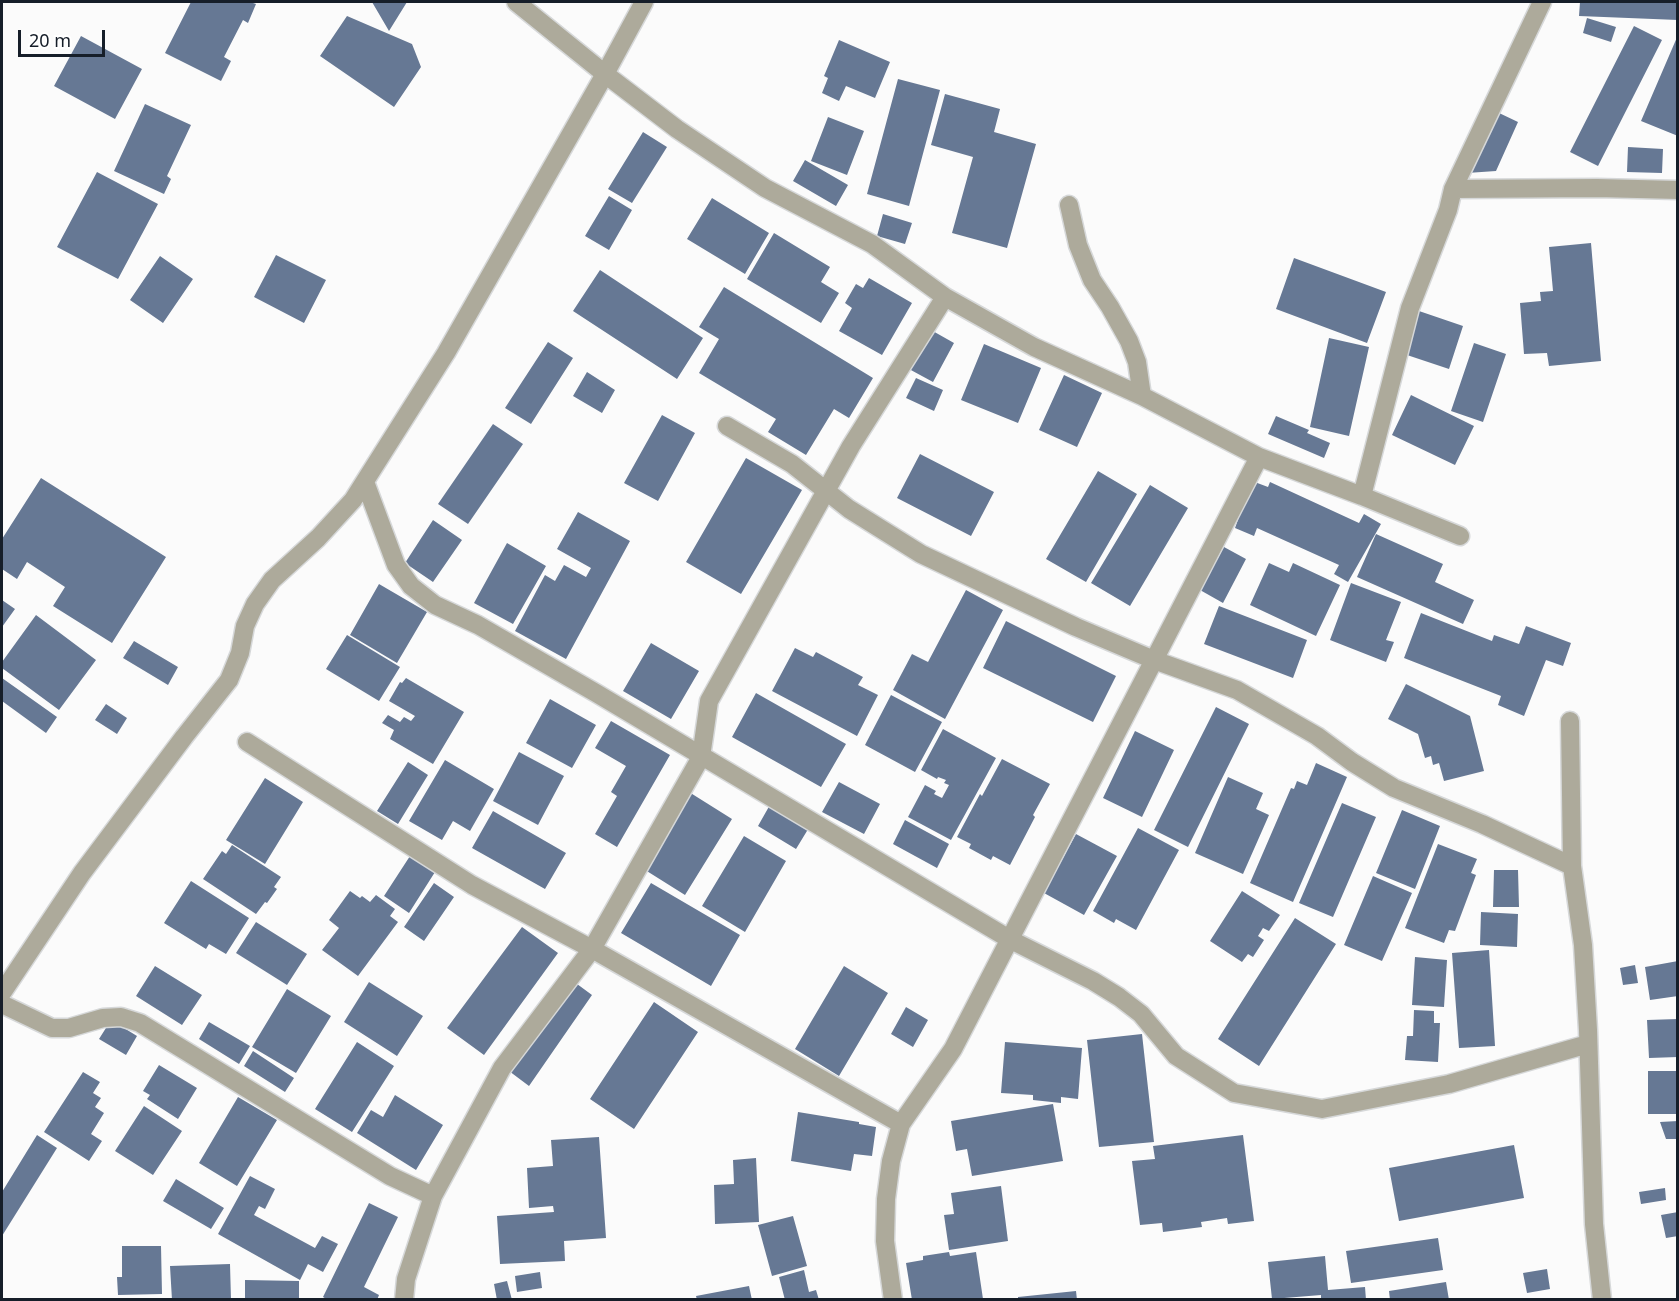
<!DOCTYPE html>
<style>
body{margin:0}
#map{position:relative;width:1679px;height:1301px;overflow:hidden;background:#fbfbfb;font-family:"Noto Sans",sans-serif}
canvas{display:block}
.frame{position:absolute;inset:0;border:3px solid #161e29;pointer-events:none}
.scale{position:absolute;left:18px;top:30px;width:87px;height:27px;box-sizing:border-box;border:3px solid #161e29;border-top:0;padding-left:8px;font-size:18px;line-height:21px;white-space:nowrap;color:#161e29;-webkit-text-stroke:4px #fff;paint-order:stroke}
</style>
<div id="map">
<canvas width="1679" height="1301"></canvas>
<div class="frame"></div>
<div class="scale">20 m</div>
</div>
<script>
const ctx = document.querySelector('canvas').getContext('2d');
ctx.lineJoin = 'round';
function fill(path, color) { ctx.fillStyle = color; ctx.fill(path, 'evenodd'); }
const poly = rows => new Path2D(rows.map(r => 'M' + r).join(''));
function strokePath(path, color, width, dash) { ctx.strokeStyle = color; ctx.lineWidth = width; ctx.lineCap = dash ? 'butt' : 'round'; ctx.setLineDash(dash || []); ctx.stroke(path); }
const building = poly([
 [191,2,250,2,256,4,248,23,243,20,224,57,231,61,221,81,165,53],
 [372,2,407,2,389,31],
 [1580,2,1678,2,1678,20,1579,16],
 [347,16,412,44,421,67,394,107,320,56],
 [1587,18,1616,27,1611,42,1583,33],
 [1634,26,1662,40,1598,166,1570,152],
 [1678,35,1678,136,1641,121],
 [81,36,142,69,115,119,54,86],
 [839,40,890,62,875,98,846,86,839,101,822,93,828,78,824,76],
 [898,79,940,90,909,206,867,194],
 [945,94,1000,109,994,132,1036,144,1007,248,952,233,973,157,931,145],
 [145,104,191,125,167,176,171,179,164,194,114,171],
 [1497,112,1518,122,1496,171,1467,173],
 [828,117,864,131,847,175,811,161],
 [643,132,667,147,632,203,608,189],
 [1628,147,1663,149,1662,173,1627,172],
 [805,160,848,185,836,206,793,181],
 [97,172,158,204,118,279,57,247],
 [609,196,632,210,609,250,585,236],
 [712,198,769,233,745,274,687,239],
 [883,214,912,223,905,244,877,236],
 [774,233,830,267,821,282,839,293,821,323,747,279],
 [1591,243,1601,361,1549,366,1547,353,1524,354,1520,303,1541,301,1540,292,1553,291,1549,247],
 [276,255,326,280,304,323,254,297],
 [160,256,193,279,163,323,130,300],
 [1294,258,1386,292,1367,343,1276,309],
 [600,270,703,338,677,379,573,311],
 [869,278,912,303,882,355,839,331,852,308,845,303,856,284,863,288],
 [724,287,873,378,849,418,834,409,806,455,768,432,776,419,699,373,719,339,699,327],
 [1419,311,1463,326,1449,369,1404,354],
 [931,330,954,343,933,382,909,369],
 [1329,338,1369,347,1349,436,1310,427],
 [548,342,573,358,531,424,505,408],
 [1474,343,1506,354,1483,422,1451,411],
 [984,344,1041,368,1018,423,961,400],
 [587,372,615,390,602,413,573,396],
 [1064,375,1102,393,1077,447,1039,430],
 [916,378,943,390,934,411,906,398],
 [1411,395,1474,426,1455,465,1392,435],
 [662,415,695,433,658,501,624,483],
 [1276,416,1309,430,1307,433,1330,443,1324,458,1268,434],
 [493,424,523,444,468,524,438,504],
 [920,454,994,492,971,536,897,498],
 [746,458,802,490,741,594,686,562],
 [1098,471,1137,494,1086,582,1046,559],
 [41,478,166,557,112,643,53,606,65,587,27,562,17,579,2,569,2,539],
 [1252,481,1268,487,1270,482,1359,523,1364,514,1381,524,1348,582,1334,574,1339,565,1257,528,1254,536,1235,528],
 [1150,485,1188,508,1130,606,1091,583],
 [578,512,630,541,566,659,515,631,545,575,555,581,564,565,586,577,591,568,557,549],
 [433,520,462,540,433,582,405,563],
 [1376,534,1443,564,1435,582,1474,600,1463,624,1357,577],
 [507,543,546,566,513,624,474,603],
 [1224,547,1246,559,1223,603,1200,590],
 [1269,563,1289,572,1293,563,1340,585,1316,636,1250,605],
 [1351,583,1401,602,1386,640,1394,642,1386,662,1330,640],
 [379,584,427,612,397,663,350,635],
 [966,590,1003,610,945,719,893,690,912,654,928,662],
 [2,600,15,609,2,627],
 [1219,606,1307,640,1293,678,1204,644],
 [1421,613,1492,641,1494,635,1519,644,1526,626,1571,643,1563,666,1546,660,1524,716,1498,705,1501,696,1404,658],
 [36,615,96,660,59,710,2,668,2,662],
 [1006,621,1116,676,1093,722,983,668],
 [347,635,400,667,379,701,326,669],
 [134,641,178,667,168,685,123,658],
 [651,643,699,671,671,719,623,691],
 [795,648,813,657,816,652,863,677,858,685,878,695,857,736,772,691],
 [2,678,57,717,46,733,2,701],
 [406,678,464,712,433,764,390,739,394,730,382,723,388,715,400,722,404,717,411,721,415,716,389,701,400,682,402,683],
 [1406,684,1470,716,1484,771,1444,781,1439,763,1433,765,1431,756,1425,758,1418,734,1388,719],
 [756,693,846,744,821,787,732,737],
 [891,695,942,722,915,772,865,745],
 [550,699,596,725,572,768,526,743],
 [106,704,127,718,117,734,95,720],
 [1216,707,1249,724,1188,847,1154,830],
 [611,721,670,755,617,847,595,834,617,796,611,792,626,766,595,748],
 [943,729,996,758,951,840,908,817,925,785,936,791,934,794,942,798,949,785,944,783,946,780,938,777,937,779,921,770],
 [1135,731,1174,750,1142,817,1103,798],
 [519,752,564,776,538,825,493,801],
 [1002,759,1050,784,1033,815,1035,817,1010,865,993,856,991,860,969,848,971,844,957,837,980,794,982,796],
 [445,760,494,789,470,831,453,821,442,840,409,821],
 [408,762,428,775,398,824,377,811],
 [1316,763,1347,777,1293,902,1250,883,1291,788,1294,789,1297,781,1307,785],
 [1228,777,1263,793,1256,809,1269,815,1243,874,1195,853],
 [265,778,303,802,265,864,226,840],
 [839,782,880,804,864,834,822,812],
 [689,792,732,819,685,895,642,868],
 [771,803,810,826,796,849,758,826],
 [1342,803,1376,817,1333,917,1299,903],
 [1402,810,1440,826,1415,889,1376,873],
 [493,811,566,853,545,889,472,848],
 [905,820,949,844,937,868,893,844],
 [1138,828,1179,850,1136,930,1116,919,1114,923,1093,911],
 [1076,834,1117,856,1084,915,1044,893],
 [744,836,786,861,745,932,702,906],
 [1438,844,1477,859,1471,873,1476,875,1455,931,1449,930,1444,943,1405,928],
 [232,845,281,877,274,887,277,889,267,903,265,902,256,914,203,879,222,851,226,854],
 [410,856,435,872,409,913,384,896],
 [1494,870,1518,870,1519,907,1493,907],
 [1373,876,1412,893,1382,961,1344,945],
 [191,881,249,918,226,954,209,944,206,949,164,923],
 [434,883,454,897,424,941,404,927],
 [651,883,740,935,711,986,621,933],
 [350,891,360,898,362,896,370,902,376,895,395,909,390,916,398,922,358,976,322,950,339,928,329,920],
 [1242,891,1280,915,1269,931,1263,928,1258,936,1264,940,1253,957,1248,954,1242,962,1210,941],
 [1481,912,1518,914,1517,947,1480,945],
 [1295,918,1336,944,1259,1066,1218,1039],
 [256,922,307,954,287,985,236,953],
 [522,927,558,953,484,1055,447,1028],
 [1489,950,1495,1046,1459,1048,1452,953],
 [1415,957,1447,960,1444,1007,1412,1005],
 [1678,961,1678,996,1650,1000,1645,967],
 [1635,965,1638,983,1623,985,1620,968],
 [155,966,202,995,182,1025,136,996],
 [844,966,888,993,839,1076,795,1049],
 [573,981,592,995,529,1086,509,1071],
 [369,982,423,1016,397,1056,344,1022],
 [287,989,331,1016,296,1073,252,1047],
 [654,1002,698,1032,634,1129,590,1099],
 [906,1007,928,1020,913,1047,891,1034],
 [1414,1010,1434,1011,1434,1023,1440,1023,1438,1062,1405,1060,1407,1036,1413,1036],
 [1678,1019,1678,1057,1649,1058,1647,1020],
 [111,1020,137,1036,126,1055,99,1039],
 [209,1022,250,1046,239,1064,199,1039],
 [1142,1034,1154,1142,1099,1147,1087,1040],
 [357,1042,394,1066,352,1132,315,1109],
 [1005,1042,1082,1048,1078,1099,1061,1097,1061,1103,1033,1100,1033,1095,1001,1093],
 [253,1051,294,1078,285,1092,244,1066],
 [159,1065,197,1088,178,1119,147,1099,150,1095,143,1091],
 [1648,1071,1678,1071,1678,1114,1648,1114],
 [83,1072,100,1082,93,1093,101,1098,95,1107,104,1113,91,1134,102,1141,89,1161,44,1132],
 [395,1095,443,1125,416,1170,357,1133,371,1110,383,1117],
 [238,1097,277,1120,237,1186,199,1163],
 [1053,1104,1063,1161,972,1176,967,1149,956,1151,951,1121],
 [144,1106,182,1131,153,1175,115,1151],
 [798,1112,859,1122,859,1124,876,1127,872,1156,854,1154,851,1171,791,1161],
 [1678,1121,1678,1139,1666,1139,1660,1122],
 [37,1135,57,1148,2,1236,2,1192],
 [1243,1135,1254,1221,1228,1224,1227,1218,1201,1222,1202,1227,1163,1232,1162,1223,1140,1225,1132,1161,1155,1159,1153,1146],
 [599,1137,606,1238,564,1241,565,1261,500,1264,497,1216,554,1212,553,1206,529,1208,527,1168,553,1166,551,1140],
 [1514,1145,1524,1198,1399,1221,1389,1168],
 [756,1158,759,1222,715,1224,714,1185,734,1184,733,1160],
 [250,1176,275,1189,265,1209,259,1206,254,1215,315,1248,322,1236,338,1244,323,1272,308,1264,300,1280,218,1234],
 [176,1179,224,1208,211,1229,163,1201],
 [1001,1186,1008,1241,949,1250,944,1215,954,1214,951,1193],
 [1665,1188,1666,1200,1641,1204,1639,1192],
 [369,1203,398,1217,364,1287,379,1295,377,1300,328,1300,323,1297],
 [1678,1212,1678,1236,1666,1238,1661,1215],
 [793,1216,807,1266,772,1276,758,1225],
 [1438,1238,1443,1270,1351,1283,1346,1251],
 [122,1246,161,1246,162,1294,118,1295,117,1277,122,1277],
 [949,1252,950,1256,976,1252,983,1299,912,1300,906,1263,923,1260,923,1256],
 [1325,1256,1328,1290,1365,1287,1366,1300,1321,1300,1321,1295,1272,1299,1268,1262],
 [230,1264,231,1300,172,1300,170,1266],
 [1547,1269,1550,1289,1527,1293,1523,1273],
 [804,1270,809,1292,816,1290,819,1300,785,1300,779,1277],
 [540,1272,542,1288,517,1292,515,1276],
 [245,1280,299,1281,299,1300,245,1300],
 [507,1281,512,1300,497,1300,494,1284],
 [1446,1282,1449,1300,1390,1300,1389,1291],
 [749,1286,752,1300,697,1300,696,1296],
 [1076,1291,1077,1300,1018,1300,1018,1297]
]);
const minor = poly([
 [516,2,605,74,677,129,765,188,872,244,945,297,1034,347,1142,396,1259,457,1362,496,1460,536],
 [1453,189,1597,188,1678,190],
 [1069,205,1078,245,1092,280,1110,307,1129,341,1137,362,1142,396],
 [727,426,792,464,849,509,921,554,1076,627,1154,660,1237,690,1317,736,1352,762,1394,788,1482,824,1572,866],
 [365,482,396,565,411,586,435,605,478,625,596,693,1011,940,1093,981,1119,997,1141,1014,1176,1056,1234,1093,1322,1109,1449,1084,1588,1044],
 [1362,496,1410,308,1448,210,1453,189,1542,2],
 [1570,721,1572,866,1583,945,1588,1030,1594,1224,1602,1300],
 [247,742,472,885,592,949,901,1124],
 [2,993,82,873,184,737,229,680,240,653,245,626,255,604,272,580,318,538,353,500,446,353,605,74,644,2],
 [2,1004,52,1028,69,1028,103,1018,121,1017,140,1023,390,1176,433,1196],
 [404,1300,406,1279,433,1196,502,1068,592,949,701,757,709,701,851,446,945,297],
 [893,1300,885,1241,886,1199,891,1161,901,1124,953,1049,1259,457]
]);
fill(building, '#667894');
strokePath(minor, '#d6d8d9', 21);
strokePath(minor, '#adaa9b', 18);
</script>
